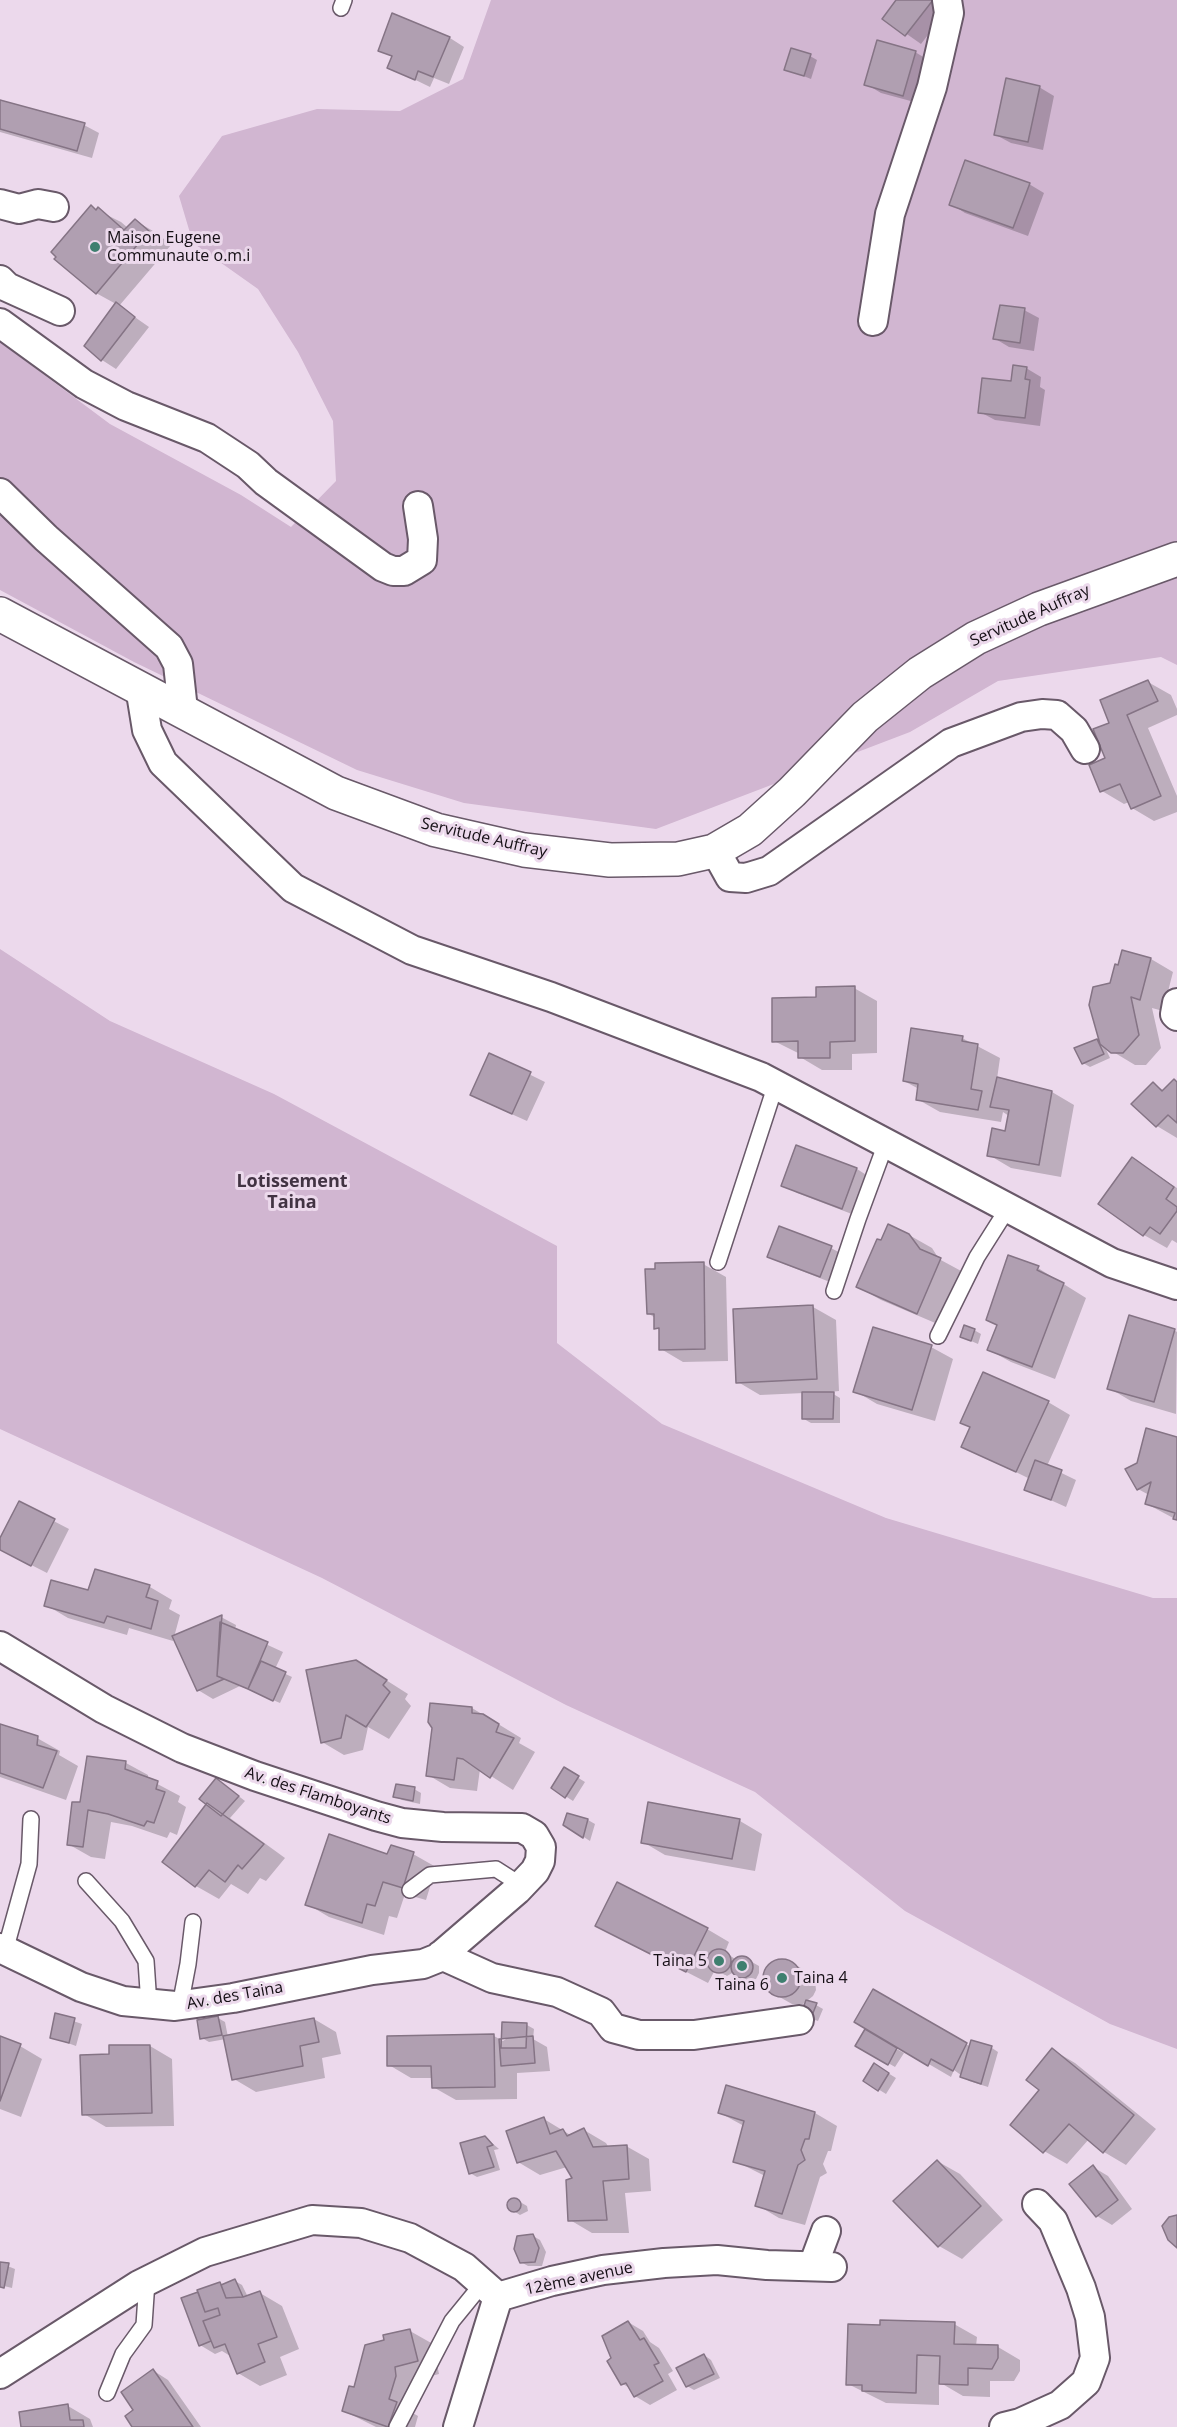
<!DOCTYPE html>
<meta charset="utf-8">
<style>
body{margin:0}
canvas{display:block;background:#ecd9ec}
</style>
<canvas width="1177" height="2427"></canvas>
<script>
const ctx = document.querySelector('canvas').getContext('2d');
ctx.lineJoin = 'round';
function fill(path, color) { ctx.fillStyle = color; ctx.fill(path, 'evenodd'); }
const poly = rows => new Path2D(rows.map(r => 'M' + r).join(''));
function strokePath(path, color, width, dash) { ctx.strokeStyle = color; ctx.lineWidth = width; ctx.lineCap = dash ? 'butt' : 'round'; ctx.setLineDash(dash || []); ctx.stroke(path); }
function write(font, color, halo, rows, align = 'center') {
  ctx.font = font + ' "Open Sans",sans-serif'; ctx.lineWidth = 6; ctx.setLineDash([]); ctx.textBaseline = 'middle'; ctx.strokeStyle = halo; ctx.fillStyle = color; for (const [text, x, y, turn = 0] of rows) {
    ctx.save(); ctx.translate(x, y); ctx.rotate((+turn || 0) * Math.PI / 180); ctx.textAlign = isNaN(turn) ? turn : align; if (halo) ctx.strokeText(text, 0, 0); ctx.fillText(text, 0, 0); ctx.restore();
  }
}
const green = poly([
 [491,0,1177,0,1177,665,1161,657,998,681,910,732,656,829,464,803,357,770,134,662,0,590,0,342,110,424,241,495,291,527,336,481,333,421,298,352,258,289,193,243,179,196,222,136,317,109,400,111,463,79],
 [0,949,110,1021,274,1094,557,1246,557,1343,662,1424,886,1518,1153,1598,1177,1598,1177,2049,1110,2024,905,1911,755,1792,566,1705,322,1578,0,1429]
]);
const shadow = poly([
 [898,0,942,0,950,6,921,44,884,18],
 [393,15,450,38,464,47,449,84,434,78,430,87,389,67,393,57,380,50],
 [915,52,930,61,918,103,881,93,866,84],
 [810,56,817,60,811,79,786,69],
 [1039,87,1054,96,1043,150,1011,143,996,135],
 [0,102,84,125,99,133,92,158,0,132],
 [1029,184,1044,193,1028,236,965,213,951,204],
 [91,207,121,222,128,228,136,221,158,234,171,245,119,306,149,327,116,369,102,360,86,346,116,304,96,293],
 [1024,310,1039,318,1034,351,1009,347,994,338],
 [1026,368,1041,377,1040,387,1045,390,1040,426,995,420,980,412],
 [1148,682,1171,695,1177,709,1177,715,1148,728,1177,796,1177,812,1154,821,1132,808,1129,802,1124,804,1102,791,1111,723],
 [1123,952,1151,959,1173,972,1163,1011,1152,1008,1161,1048,1146,1065,1135,1065,1105,1047,1110,1058,1090,1067,1083,1063,1097,1041,1101,1043,1111,984],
 [854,988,877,1001,877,1053,852,1054,852,1070,822,1070,800,1057,800,1054,774,1041,818,999],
 [962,1038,1000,1058,997,1079,1052,1092,1074,1105,1061,1177,1011,1168,989,1155,1006,1133,1009,1116,1003,1112,1001,1122,940,1112,917,1099,919,1089,904,1081],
 [490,1055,545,1082,527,1121,487,1103],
 [1177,1083,1177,1138,1157,1126,1153,1084,1165,1091],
 [797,1147,857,1169,871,1178,857,1216,797,1193,783,1185],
 [1133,1159,1177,1188,1177,1243,1172,1240,1167,1248,1144,1235,1100,1203],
 [909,1235,932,1248,939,1259,963,1272,940,1325,881,1300,858,1287],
 [831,1248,846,1256,835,1284,784,1264,769,1256],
 [703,1264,726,1277,728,1361,683,1362,661,1349,661,1331,656,1328,655,1318,648,1313],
 [1038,1268,1086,1298,1055,1379,1011,1362,989,1350],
 [813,1307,836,1320,839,1391,830,1392,840,1398,840,1423,811,1423,804,1419,804,1393,760,1395,738,1382],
 [974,1330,981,1334,978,1344,962,1337],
 [1174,1330,1177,1332,1176,1414,1131,1401,1109,1388],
 [931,1347,953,1359,935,1421,877,1404,855,1391],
 [1048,1402,1070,1415,1047,1466,1076,1480,1066,1507,1026,1489,1030,1479,963,1446],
 [1177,1439,1177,1520,1147,1504,1149,1495,1138,1489,1138,1464],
 [19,1503,69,1529,47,1573,0,1549,0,1542],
 [96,1571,150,1587,172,1600,169,1609,180,1615,173,1641,129,1628,127,1635,68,1618,46,1605,89,1592],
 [221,1617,236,1625,235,1630,283,1652,275,1669,292,1677,280,1703,240,1686,213,1699,198,1690],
 [356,1661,408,1694,405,1699,411,1706,389,1739,368,1727,363,1750,344,1755,322,1742],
 [472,1708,521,1738,519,1743,535,1752,513,1790,480,1769,477,1791,450,1788,428,1775],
 [0,1725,37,1738,60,1751,59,1755,78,1766,66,1800,0,1777],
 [88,1757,126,1763,148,1775,148,1779,180,1796,178,1802,186,1807,177,1835,170,1832,167,1838,132,1826,111,1822,105,1859,91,1857,68,1844,82,1804],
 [564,1769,585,1782,573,1801,553,1788],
 [223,1784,245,1801,230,1818,285,1858,266,1881,260,1878,248,1894,231,1884,219,1899,196,1886,164,1862],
 [414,1789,421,1793,420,1804,402,1800,395,1796],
 [650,1803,740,1821,762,1834,755,1871,665,1855,643,1842],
 [588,1820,595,1824,590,1841,565,1825],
 [413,1854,436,1867,426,1900,405,1894,397,1918,389,1916,384,1935,329,1917,307,1904,388,1856],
 [597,1926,707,1929,729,1942,725,1952,735,1959,743,1957,759,1966,759,1973,756,1979,748,1981,734,1972,727,1976,715,1970,708,1983],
 [789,1961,804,1970,815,1980,816,1990,813,1996,803,2004,792,2004,776,1995,766,1984,765,1973,774,1962],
 [874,1991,971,2047,992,2048,998,2052,988,2087,969,2081,954,2070,951,2077,891,2042,889,2045,904,2053,895,2067,857,2045,867,2028],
 [816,2005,823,2009,818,2021,809,2018],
 [56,2015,82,2024,76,2046,51,2037],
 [218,2018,225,2022,228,2037,314,2019,336,2032,341,2054,322,2058,325,2078,256,2092,234,2079,226,2039,209,2042,202,2038],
 [527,2025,534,2029,533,2039,547,2047,550,2071,517,2073,517,2099,456,2100,433,2087,433,2078,411,2078,389,2065,389,2037,494,2036,503,2041],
 [0,2038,20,2046,42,2059,21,2117,0,2109],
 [150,2046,172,2059,174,2126,106,2127,84,2114,111,2055],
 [1053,2050,1075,2063,1156,2129,1126,2165,1104,2152,1089,2139,1067,2164,1044,2151,1041,2090],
 [875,2065,896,2078,886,2094,865,2081],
 [720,2113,815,2113,837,2126,831,2151,828,2151,823,2164,827,2173,820,2177,805,2225,779,2218,757,2205,765,2176,735,2161,744,2126],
 [544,2119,572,2136,584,2130,606,2143,609,2148,626,2146,649,2159,651,2191,625,2193,629,2233,592,2233,570,2220,575,2180,567,2167,540,2175,518,2162],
 [485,2137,499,2149,494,2150,500,2170,477,2177,470,2173],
 [937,2161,960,2174,1003,2220,962,2259,939,2246,895,2201],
 [1093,2167,1108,2176,1132,2209,1112,2225,1097,2216],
 [515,2199,527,2206,528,2211,520,2215,509,2208,509,2202],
 [533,2236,540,2240,546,2252,542,2266,528,2266,521,2262],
 [0,2263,15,2269,12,2288,0,2285],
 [235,2281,242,2285,248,2297,260,2293,282,2306,299,2349,280,2357,287,2375,260,2386,238,2373,232,2357,222,2351,215,2354,200,2345,183,2299,220,2284,223,2286],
 [628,2322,643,2331,650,2342,659,2348,673,2371,668,2374,677,2390,650,2405,635,2396,631,2389,623,2384,613,2358],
 [954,2324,977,2337,976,2346,998,2347,1020,2360,1020,2371,1014,2381,990,2381,990,2397,963,2396,939,2382,939,2405,886,2403,848,2384],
 [410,2331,433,2344,439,2374,417,2380,411,2412,418,2416,415,2427,376,2427,344,2411,386,2341],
 [704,2355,711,2360,720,2378,694,2390,687,2386],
 [154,2371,168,2380,201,2427,134,2427,135,2410],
 [68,2406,90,2419,93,2427,23,2427]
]);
const building = poly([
 [896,0,933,0,905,36,882,19,896,0],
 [392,13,450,37,433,77,418,71,415,80,387,68,392,56,378,51,392,13],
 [877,40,916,51,903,96,864,85,877,40],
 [791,48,811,54,804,76,784,70,791,48],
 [1006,78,1040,86,1028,142,994,135,1006,78],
 [0,100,85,123,77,151,0,129,0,100],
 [965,160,1030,183,1013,228,949,205,965,160],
 [91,205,96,210,98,207,124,230,135,219,149,231,96,294,54,259,56,257,51,252,91,205],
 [116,302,135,317,101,361,84,346,116,302],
 [1000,305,1025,308,1020,343,993,339,1000,305],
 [1013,365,1027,367,1025,379,1030,380,1025,418,978,413,982,378,1011,381,1013,365],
 [1148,680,1158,701,1127,715,1161,796,1131,809,1120,784,1100,792,1089,765,1105,758,1093,729,1109,723,1100,700,1148,680],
 [1122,950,1151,958,1140,1000,1131,997,1139,1035,1123,1053,1111,1053,1100,1044,1089,1005,1093,987,1110,983,1115,964,1118,965,1122,950],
 [855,986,855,1041,830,1042,830,1058,798,1058,798,1041,772,1042,772,998,816,997,816,987,855,986],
 [911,1028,963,1036,962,1041,978,1044,971,1089,982,1091,978,1110,916,1100,918,1084,903,1081,911,1028],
 [1097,1039,1104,1054,1082,1064,1074,1048,1097,1039],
 [489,1053,531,1072,512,1114,470,1095,489,1053],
 [997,1077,1052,1091,1039,1165,987,1156,992,1128,1005,1131,1009,1110,990,1107,997,1077],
 [1174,1079,1177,1082,1177,1123,1168,1115,1156,1127,1131,1104,1153,1082,1162,1091,1174,1079],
 [796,1145,857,1168,842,1209,781,1186,796,1145],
 [1132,1157,1174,1187,1166,1199,1177,1207,1177,1211,1160,1234,1150,1227,1143,1236,1098,1204,1132,1157],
 [888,1224,909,1234,920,1249,941,1258,917,1314,856,1287,877,1239,881,1240,888,1224],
 [779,1226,832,1246,820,1277,767,1257,779,1226],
 [1008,1255,1039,1266,1037,1270,1064,1283,1032,1367,987,1350,997,1325,986,1320,1008,1255],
 [704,1262,705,1349,659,1350,659,1328,654,1329,654,1314,647,1314,645,1269,655,1269,655,1263,704,1262],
 [813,1305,817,1379,736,1383,733,1309,813,1305],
 [1129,1315,1175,1329,1154,1402,1107,1389,1129,1315],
 [964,1325,975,1329,971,1341,960,1337,964,1325],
 [873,1327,932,1345,912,1410,853,1392,873,1327],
 [983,1372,1049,1401,1016,1472,961,1447,970,1427,960,1423,983,1372],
 [802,1392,834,1392,833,1419,802,1419,802,1392],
 [1146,1428,1177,1437,1177,1520,1173,1519,1175,1513,1145,1504,1151,1482,1137,1490,1125,1469,1137,1463,1146,1428],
 [1035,1460,1062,1470,1051,1500,1024,1490,1035,1460],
 [19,1501,55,1519,31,1566,0,1550,0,1538,19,1501],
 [95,1569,150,1585,146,1597,158,1601,151,1629,107,1616,104,1623,44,1606,51,1580,88,1590,95,1569],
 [222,1615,217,1676,224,1679,197,1691,172,1636,222,1615],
 [220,1622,268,1642,248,1689,217,1676,220,1622],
 [356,1660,387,1680,383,1685,390,1692,366,1727,346,1715,341,1738,321,1743,306,1670,356,1660],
 [261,1661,286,1672,273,1701,248,1689,261,1661],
 [430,1703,472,1707,472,1713,483,1714,499,1724,496,1732,514,1738,490,1778,463,1759,457,1758,454,1780,426,1776,432,1728,428,1722,430,1703],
 [0,1724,38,1736,37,1745,57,1751,43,1788,0,1773,0,1724],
 [87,1756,126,1761,125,1769,158,1781,156,1789,165,1792,154,1823,147,1821,144,1826,108,1814,88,1810,83,1847,67,1845,72,1802,80,1802,87,1756],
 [564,1767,579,1776,565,1798,551,1788,564,1767],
 [216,1778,239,1796,221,1816,199,1799,216,1778],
 [396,1784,415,1787,413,1801,393,1797,396,1784],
 [648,1802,740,1819,732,1859,641,1843,648,1802],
 [207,1803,264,1844,242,1869,238,1865,225,1882,209,1870,195,1887,162,1862,207,1803],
 [567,1813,588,1819,583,1838,563,1825,567,1813],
 [329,1834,387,1854,391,1845,414,1852,403,1888,383,1882,375,1906,367,1904,362,1923,305,1905,329,1834],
 [617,1882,708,1928,686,1972,595,1926,617,1882],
 '707 1961a12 12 0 1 1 24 0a12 12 0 1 1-24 0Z',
 '731 1967a11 11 0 1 1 22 0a11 11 0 1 1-22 0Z',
 '763 1978a19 19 0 1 1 38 0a19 19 0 1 1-38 0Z',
 [873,1989,967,2043,953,2071,931,2059,928,2066,854,2022,873,1989],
 [806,2000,817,2003,811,2018,801,2014,806,2000],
 [55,2013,75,2018,69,2043,50,2038,55,2013],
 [218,2016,222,2035,200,2039,197,2020,218,2016],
 [314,2018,319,2042,300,2046,303,2066,232,2080,223,2036,314,2018],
 [502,2022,527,2023,526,2048,501,2048,502,2022],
 [865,2029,897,2048,888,2065,855,2046,865,2029],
 [494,2034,495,2087,432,2088,431,2066,387,2066,387,2036,494,2034],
 [0,2036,21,2044,0,2101,0,2036],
 [533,2036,535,2063,501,2066,499,2039,533,2036],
 [971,2040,992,2046,981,2084,960,2077,971,2040],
 [109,2045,150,2045,152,2113,82,2115,80,2055,109,2054,109,2045],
 [1052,2048,1134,2115,1103,2153,1069,2124,1043,2153,1010,2125,1039,2090,1026,2080,1052,2048],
 [874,2063,889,2073,878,2091,863,2081,874,2063],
 [726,2085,815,2112,809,2139,805,2139,801,2150,805,2160,798,2165,782,2214,755,2206,765,2171,733,2162,744,2121,718,2113,726,2085],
 [544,2117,550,2134,563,2129,567,2136,584,2128,593,2147,627,2145,629,2179,603,2181,607,2220,568,2221,566,2180,572,2178,556,2151,517,2163,506,2131,544,2117],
 [485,2136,493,2145,487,2147,494,2167,469,2174,460,2143,485,2136],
 [937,2160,981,2206,938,2247,893,2201,937,2160],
 [1093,2165,1118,2200,1096,2217,1069,2184,1093,2165],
 '507 2205a7 7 0 1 1 14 0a7 7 0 1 1-14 0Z',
 [1177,2215,1177,2248,1168,2240,1162,2226,1169,2217,1177,2215],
 [533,2234,539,2248,535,2262,520,2263,514,2249,517,2236,533,2234],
 [0,2262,9,2263,4,2288,0,2287,0,2262],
 [235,2279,243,2297,226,2298,221,2285,235,2279],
 [220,2282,226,2298,243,2297,260,2291,277,2337,258,2344,265,2362,237,2374,225,2344,214,2348,203,2321,220,2315,218,2308,205,2312,197,2290,220,2282],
 [198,2292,205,2312,218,2308,220,2315,203,2321,211,2341,199,2346,181,2298,198,2292],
 [880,2320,955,2322,954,2344,998,2345,998,2358,992,2369,968,2368,968,2385,939,2384,940,2356,917,2355,916,2393,862,2391,862,2385,846,2385,848,2324,880,2325,880,2320],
 [628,2321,640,2340,644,2338,659,2363,654,2365,663,2381,634,2397,626,2383,621,2385,607,2361,611,2358,602,2336,628,2321],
 [410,2329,418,2361,395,2367,396,2376,389,2399,397,2402,388,2427,342,2411,349,2386,354,2387,365,2345,384,2340,383,2335,410,2329],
 [704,2354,714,2374,686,2387,676,2368,704,2354],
 [153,2369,193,2427,132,2427,125,2416,133,2410,121,2392,153,2369],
 [68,2404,70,2420,83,2420,84,2427,21,2427,19,2412,68,2404]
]);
const service = poly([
 [341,8,344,0],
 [718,1262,776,1084],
 [834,1291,858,1219,886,1143],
 [938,1336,977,1257,1008,1208],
 [86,1881,122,1921,146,1961,149,2005],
 [410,1890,430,1875,496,1869,521,1885],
 [5,1951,29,1864,31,1819],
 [180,2006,188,1964,193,1922],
 [107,2393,123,2354,144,2325,147,2281],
 [397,2427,452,2321,483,2283]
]);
const minor = poly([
 [0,204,19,209,38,204,54,207],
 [0,280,7,287,60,311],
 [873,321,890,214,932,87,949,13,947,0],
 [0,323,84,384,126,406,207,438,248,465,266,482,383,567,393,571,404,571,422,560,423,539,418,506],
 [0,493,46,538,169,647,178,664,183,710],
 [140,687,147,730,163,763,293,888,412,950,551,997,761,1077,1112,1263,1177,1285],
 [715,850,730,877,746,878,769,871,951,743,1021,717,1042,714,1057,715,1074,730,1085,749],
 [1177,1003,1175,1014,1177,1016],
 [0,1646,104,1709,182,1748,255,1776,376,1816,402,1823,443,1827,522,1828,534,1835,541,1847,540,1861,535,1871,517,1890,438,1958,423,1964,372,1970,233,1998,175,2006,123,2001,81,1987,0,1948],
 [441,1955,492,1978,557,1992,601,2012,613,2028,639,2035,694,2035,799,2020],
 [813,2266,826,2231],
 [498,2297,552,2281,603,2270,664,2263,717,2260,767,2265,832,2267],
 [0,2374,139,2285,205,2252,312,2220,361,2223,410,2238,464,2267,498,2297],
 [458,2427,498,2297],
 [1004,2427,1020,2423,1060,2405,1086,2382,1095,2358,1090,2317,1081,2288,1053,2221,1037,2204]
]);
const tertiary = poly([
 [0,614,336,793,436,830,524,850,610,860,678,859,714,851,750,830,792,792,865,717,920,673,976,638,1039,609,1177,559]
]);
const markers = [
 [95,247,6,"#3e7f6f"],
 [719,1961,6,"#3e7f6f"],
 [742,1966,6,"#3e7f6f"],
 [782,1978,6,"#3e7f6f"]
];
const poiNames = [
 ["Maison Eugene",107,238],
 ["Communaute o.m.i",107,256],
 ["Taina 5",707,1961,"right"],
 ["Taina 4",794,1978],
 ["Taina 6",742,1985,"center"]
];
const streetNames = [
 ["Servitude Auffray",1030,616,-24],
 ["Servitude Auffray",484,838,13],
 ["Av. des Flamboyants",318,1796,18],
 ["Av. des Taina",235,1996,-10],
 ["12ème avenue",579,2279,-12]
];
const neighbourhoodNames = [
 ["Lotissement",292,1182],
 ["Taina",292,1203]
];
fill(green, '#d1b6d1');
fill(shadow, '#0003');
fill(building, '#b09fb1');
strokePath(building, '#857485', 1.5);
strokePath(service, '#695969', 18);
strokePath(minor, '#695969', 32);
strokePath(tertiary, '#695969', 36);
strokePath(service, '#fff', 15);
strokePath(minor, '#fff', 28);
strokePath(tertiary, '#fff', 33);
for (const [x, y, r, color] of markers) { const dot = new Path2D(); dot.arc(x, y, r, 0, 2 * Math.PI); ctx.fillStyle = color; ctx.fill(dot); strokePath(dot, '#ecd9ec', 2); }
write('16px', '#150f15', '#ecd9ec', poiNames, 'left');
write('16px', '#150f15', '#ecd9ec', streetNames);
write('bold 18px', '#423343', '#ecd9ec', neighbourhoodNames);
</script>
